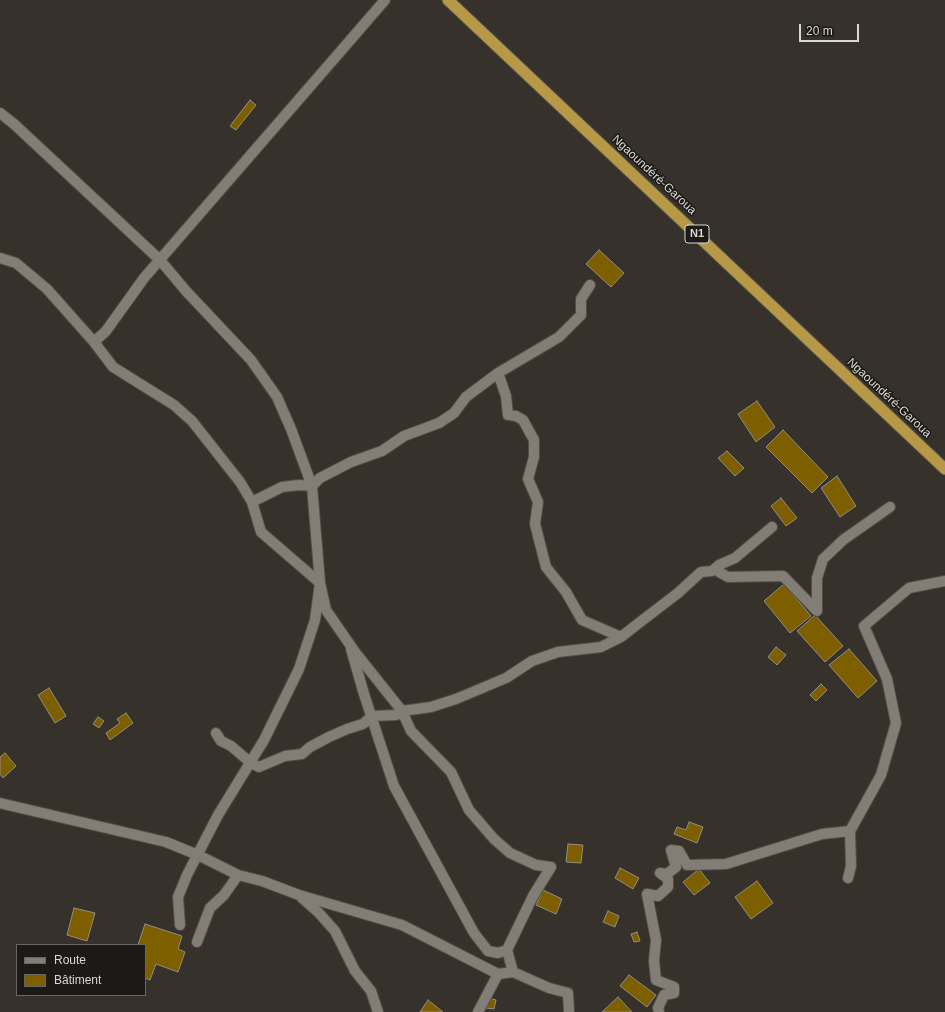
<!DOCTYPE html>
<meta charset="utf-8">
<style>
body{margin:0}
#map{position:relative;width:945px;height:1012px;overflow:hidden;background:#36322b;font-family:Arial,sans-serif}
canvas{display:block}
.legend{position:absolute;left:16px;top:944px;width:130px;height:52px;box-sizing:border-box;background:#1c1a17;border:1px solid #686662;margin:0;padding:5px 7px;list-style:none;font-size:12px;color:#d9d7d2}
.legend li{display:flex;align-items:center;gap:8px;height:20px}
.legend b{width:20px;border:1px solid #686662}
.scale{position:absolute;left:799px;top:24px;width:60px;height:18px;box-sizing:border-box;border:2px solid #d9d7d2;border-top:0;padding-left:5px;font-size:12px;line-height:14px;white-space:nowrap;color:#d9d7d2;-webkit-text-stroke:3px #1c1a17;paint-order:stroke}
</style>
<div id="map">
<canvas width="945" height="1012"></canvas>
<ul class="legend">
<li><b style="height:5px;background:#827e75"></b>Route</li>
<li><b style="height:11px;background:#7d5f00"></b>Bâtiment</li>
</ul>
<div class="scale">20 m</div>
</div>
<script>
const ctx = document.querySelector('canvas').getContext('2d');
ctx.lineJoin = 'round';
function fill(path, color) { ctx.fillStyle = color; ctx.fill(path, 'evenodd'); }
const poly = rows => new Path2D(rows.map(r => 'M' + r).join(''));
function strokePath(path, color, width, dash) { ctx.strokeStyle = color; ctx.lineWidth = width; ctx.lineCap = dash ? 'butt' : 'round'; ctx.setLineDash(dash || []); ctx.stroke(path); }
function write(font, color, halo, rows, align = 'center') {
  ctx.font = font + ' Arial,sans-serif'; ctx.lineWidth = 3; ctx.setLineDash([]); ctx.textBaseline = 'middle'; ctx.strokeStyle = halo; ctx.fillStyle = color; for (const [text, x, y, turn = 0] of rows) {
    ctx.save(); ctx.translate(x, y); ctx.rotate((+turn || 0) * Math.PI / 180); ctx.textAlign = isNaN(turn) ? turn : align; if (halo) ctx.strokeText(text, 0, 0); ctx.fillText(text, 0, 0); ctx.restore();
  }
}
const building = poly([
 [250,100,256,105,236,130,230,126,250,100],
 [599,250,624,273,611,287,586,264,599,250],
 [757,401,775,427,756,442,738,414,757,401],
 [783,430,828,477,812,493,766,447,783,430],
 [727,451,744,468,735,476,718,458,727,451],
 [837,476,856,506,840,517,821,488,837,476],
 [781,498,797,518,786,526,771,506,781,498],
 [784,584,811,616,790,633,764,601,784,584],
 [815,615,843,646,825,662,797,631,815,615],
 [776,647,786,655,777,665,768,657,776,647],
 [849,649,877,681,858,698,829,665,849,649],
 [821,684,827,690,816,701,810,695,821,684],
 [49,688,66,716,55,723,38,695,49,688],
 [126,713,133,723,110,740,106,733,120,723,117,719,126,713],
 [98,717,104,721,99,728,93,724,98,717],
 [5,753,16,766,3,778,0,774,0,757,5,753],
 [689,822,703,827,697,843,674,834,677,827,686,830,689,822],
 [568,844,583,845,581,863,566,862,568,844],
 [620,868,639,878,633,889,615,878,620,868],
 [699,869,710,883,694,895,683,882,699,869],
 [757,881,773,903,751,919,735,897,757,881],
 [543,890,562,899,556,914,536,905,543,890],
 [74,908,95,913,87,941,67,935,74,908],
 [608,911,619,916,615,927,603,922,608,911],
 [145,924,182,936,178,949,185,952,178,972,156,964,150,980,145,978,145,945,138,945,145,924],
 [637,932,640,941,634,942,631,934,637,932],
 [629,975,656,995,647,1007,620,986,629,975],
 [618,997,632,1012,602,1012,618,997],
 [489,998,496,1000,494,1009,486,1008,489,998],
 [428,1000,443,1012,420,1012,428,1000]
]);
const minor = poly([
 [0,113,14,124,160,260,186,291,251,360,277,397,291,429,312,486,320,583,326,610,355,652,402,711,431,707,456,699,506,678,532,661,558,652,601,647,621,637,635,626,678,593,701,572,712,571,719,565,719,572,728,577,783,576,817,611,817,578,823,559,843,540,890,507],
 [0,258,16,263,47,289,94,342,113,367,174,405,192,421,240,482,252,502,261,532,320,583,315,620,299,669,264,740,218,815,187,875,178,897,180,925],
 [94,342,106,331,144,278,385,0],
 [498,373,506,396,508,415,516,416,523,420,534,440,534,457,528,479,538,502,535,524,546,567,566,592,582,620,621,637],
 [252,502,282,487,299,485,312,486,320,478,351,462,382,451,404,436,439,423,454,413,466,397,498,373,559,337,581,315,581,299,590,285],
 [719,565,735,558,772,527],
 [351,649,364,694,394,786,474,933,488,951,498,953,507,950],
 [216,733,221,741,231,746,251,763,259,767,285,756,302,754,310,747,329,737,347,729,363,724,372,716,396,715,402,711,411,731,451,772,469,810,494,839,510,853,536,865,551,867,533,896,507,950,513,972],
 [0,803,166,842,198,855,238,875,262,881,299,895,402,925,498,974,513,972,549,988,568,993,569,1012],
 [848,878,851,866,850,831],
 [302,898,318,912,335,931,355,971,371,991,378,1012],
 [197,942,210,908,224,895,238,875],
 [478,1012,498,974],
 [659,1012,658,1008,664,995,674,993,674,987,656,980,654,961,656,940,647,894,658,896,668,887,668,879,660,873,667,874,676,867,671,850,679,851,687,865,726,864,822,834,850,831,881,775,896,723,887,679,864,626,909,588,945,581]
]);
const trunk = poly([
 [448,0,945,469]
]);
const shields = [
 [697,234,24]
];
const shieldNames = [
 ["N1",697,234]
];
const streetNames = [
 ["Ngaoundéré-Garoua",654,175,43],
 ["Ngaoundéré-Garoua",889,398,43]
];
fill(building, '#7d5f00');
strokePath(building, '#918d84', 1);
strokePath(minor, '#524f48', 12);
strokePath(trunk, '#524f48', 13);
strokePath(minor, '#827e75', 10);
strokePath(trunk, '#b79846', 11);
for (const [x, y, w] of shields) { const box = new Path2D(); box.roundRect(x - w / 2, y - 9, w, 18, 3); ctx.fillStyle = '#1c1a17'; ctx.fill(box); strokePath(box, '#d9d7d2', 1); }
write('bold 11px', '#d9d7d2', null, shieldNames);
write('12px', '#d9d7d2', '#1c1a17', streetNames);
</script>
